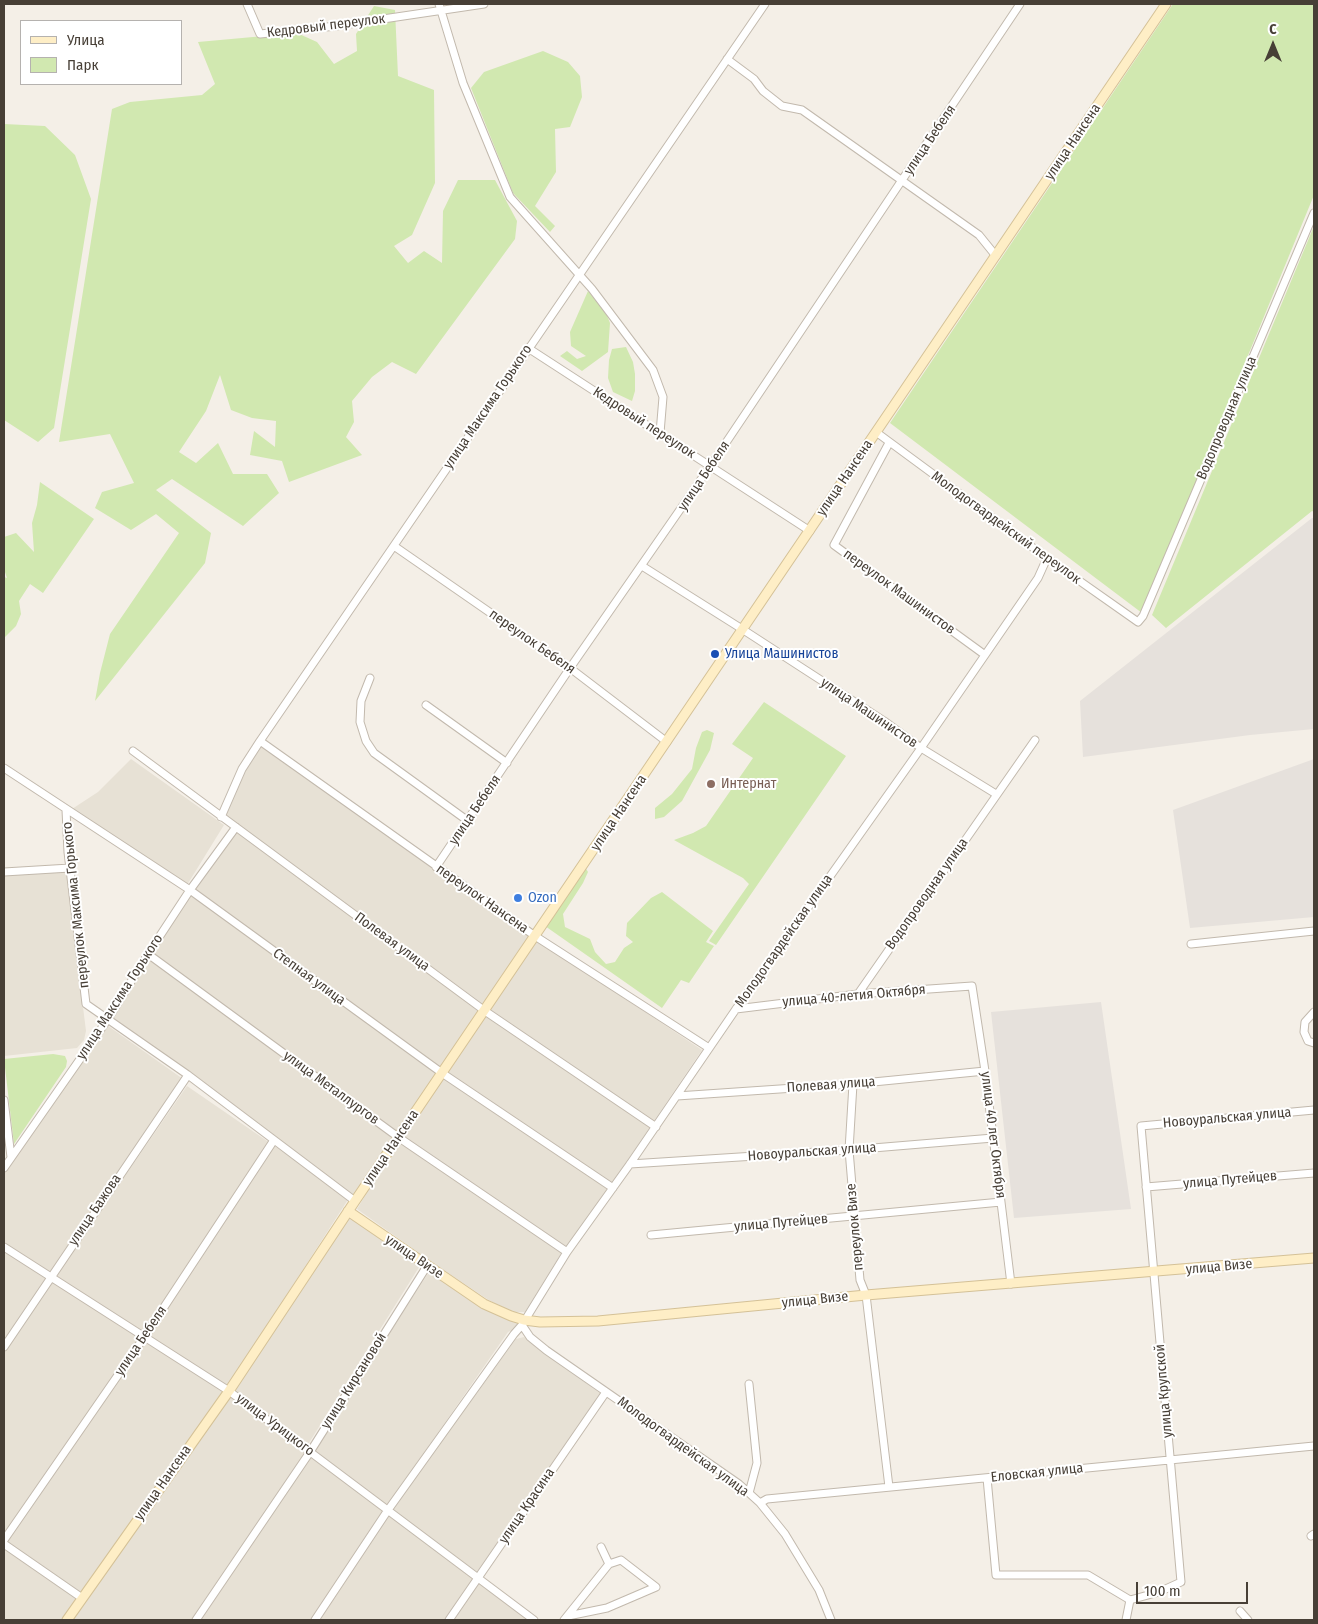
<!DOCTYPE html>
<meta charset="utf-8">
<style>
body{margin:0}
#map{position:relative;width:1318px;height:1624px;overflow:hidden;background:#f4efe7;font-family:"Fira Sans Condensed",sans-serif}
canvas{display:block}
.frame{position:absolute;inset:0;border:5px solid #473f36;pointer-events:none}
.legend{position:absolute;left:20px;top:20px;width:162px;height:65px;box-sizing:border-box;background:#fff;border:1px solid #b5b2af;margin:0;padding:6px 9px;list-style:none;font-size:15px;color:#473f36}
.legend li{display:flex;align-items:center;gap:10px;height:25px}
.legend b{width:25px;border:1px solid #b5b2af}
.north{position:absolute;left:1248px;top:20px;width:50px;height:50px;-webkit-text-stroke:4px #fff;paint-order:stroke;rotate:0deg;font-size:14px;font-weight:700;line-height:20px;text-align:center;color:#473f36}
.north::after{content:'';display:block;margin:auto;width:18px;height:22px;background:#473f36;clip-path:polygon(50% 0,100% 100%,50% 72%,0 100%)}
.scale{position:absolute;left:1136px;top:1582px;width:112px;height:22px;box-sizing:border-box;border:2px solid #473f36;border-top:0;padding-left:6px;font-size:15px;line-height:18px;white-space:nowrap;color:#473f36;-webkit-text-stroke:4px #fff;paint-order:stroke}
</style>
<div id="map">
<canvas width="1318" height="1624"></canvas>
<div class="frame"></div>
<ul class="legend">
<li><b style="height:6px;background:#feeec6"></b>Улица</li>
<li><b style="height:14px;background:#d1e8b0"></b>Парк</li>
</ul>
<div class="north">С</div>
<div class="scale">100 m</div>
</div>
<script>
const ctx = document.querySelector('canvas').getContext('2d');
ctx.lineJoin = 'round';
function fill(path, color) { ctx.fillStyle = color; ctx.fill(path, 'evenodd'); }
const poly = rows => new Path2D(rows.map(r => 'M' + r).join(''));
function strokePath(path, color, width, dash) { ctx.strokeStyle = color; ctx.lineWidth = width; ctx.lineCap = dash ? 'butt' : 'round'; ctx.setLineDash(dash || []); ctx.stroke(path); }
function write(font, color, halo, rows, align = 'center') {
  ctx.font = font + ' "Fira Sans Condensed",sans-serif'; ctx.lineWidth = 4; ctx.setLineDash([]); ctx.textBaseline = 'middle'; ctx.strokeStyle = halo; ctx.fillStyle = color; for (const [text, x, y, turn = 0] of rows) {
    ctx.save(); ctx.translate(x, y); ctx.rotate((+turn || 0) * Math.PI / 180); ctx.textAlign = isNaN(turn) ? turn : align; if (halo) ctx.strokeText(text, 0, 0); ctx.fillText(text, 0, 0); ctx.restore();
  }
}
const residential = poly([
 [261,747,529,935,483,1004,225,816,246,770],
 [131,759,224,825,187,885,72,809,98,792],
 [236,827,485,1011,442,1073,613,1188,567,1252,398,1138,355,1201,108,1019,148,954],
 [66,871,86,1031,84,1040,77,1048,4,1056,4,876],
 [536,939,702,1050,654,1121,490,1010],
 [487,1014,650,1127,612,1184,448,1073],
 [104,1023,183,1079,50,1273,4,1243,4,1170],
 [187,1086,270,1143,144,1332,56,1276],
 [401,1142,562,1252,525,1312,512,1312,487,1299,430,1261,357,1209,371,1186],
 [273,1145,349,1198,227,1388,147,1335],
 [349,1216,421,1264,307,1446,233,1392],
 [4,1247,229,1391,534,1620,4,1620],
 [429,1272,478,1304,519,1322,517,1328,508,1332,387,1506,313,1451],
 [524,1337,601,1394,477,1572,392,1509,516,1339]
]);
const industrial = poly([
 [1312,518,1314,518,1314,729,1250,735,1083,757,1080,701],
 [1314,759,1314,917,1190,928,1173,810],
 [1101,1002,1131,1209,1014,1218,991,1012]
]);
const green = poly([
 [1173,4,1314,4,1314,195,1142,613,890,423],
 [374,6,395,10,398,76,434,90,435,183,412,235,394,246,408,263,424,251,442,263,443,211,458,180,495,180,517,221,515,239,416,374,392,362,372,377,352,401,354,422,346,437,362,455,289,482,282,461,250,455,254,431,275,447,276,421,252,418,231,410,220,375,206,411,179,452,196,463,218,443,233,474,267,474,279,493,243,526,172,479,156,490,211,533,205,563,95,701,100,673,110,634,179,533,156,514,131,530,95,508,102,492,134,483,110,434,59,442,112,109,130,102,202,95,215,84,198,42,297,33,317,42,334,64,357,51,356,34],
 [543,51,568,62,580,76,582,97,570,127,555,129,556,172,535,206,555,226,550,232,513,193,471,88,484,72],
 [4,124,45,126,75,155,91,199,54,428,38,442,4,420],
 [1314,226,1314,512,1312,511,1166,628,1152,615],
 [588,291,606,313,610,323,608,352,582,371,560,356,567,351,577,359,586,356,571,346,570,332],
 [626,347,633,362,635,374,635,391,632,401,613,392,608,378,609,360,612,349],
 [40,482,94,519,43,593,30,584,19,601,21,614,16,626,4,638,4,577,7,578,4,569,4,537,16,533,34,552,32,523,37,505],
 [764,702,846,756,716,945,709,941,749,884,743,878,674,840,693,833,706,826,753,758,732,744],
 [707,730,714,733,710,750,682,801,664,817,655,819,655,808,672,794,692,769,696,748,702,732],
 [585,867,588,872,583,883,563,914,565,927,590,939,595,952,606,964,615,962,624,948,633,942,626,936,627,923,651,898,662,892,713,931,706,942,714,946,689,983,681,980,662,1008,545,926],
 [53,1054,65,1056,67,1061,66,1067,14,1144,4,1059]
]);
const street = poly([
 [247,4,260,34,336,26,484,4],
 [439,4,463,83,510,197,592,289,653,370,663,397,660,433],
 [727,59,754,79,763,91,782,106,802,110,979,235,996,256],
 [528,348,810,531],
 [876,432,1047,558,1138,622,1143,616,1314,213],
 [889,443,834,545,985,655],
 [394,546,570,668,667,742],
 [642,566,742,629,884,721,921,748,996,794],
 [370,678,361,701,360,722,366,741,374,753,468,821],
 [426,705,507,763],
 [260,741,535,936,709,1048],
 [133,751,485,1011,656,1127],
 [4,768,190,890,442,1073,613,1188],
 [66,810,68,852,86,1004,188,1075,355,1201],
 [221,817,242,769,260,741,765,4],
 [436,867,570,668,711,465,1020,4],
 [4,872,70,868],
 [1191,944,1314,931],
 [148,954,398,1137,567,1252],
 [858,994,1035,740],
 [736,1009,858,994,972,986,985,1071,1011,1284],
 [1314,1012,1305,1022,1304,1032,1308,1041,1314,1043],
 [853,1084,849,1150,860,1280,866,1295,889,1487],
 [677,1096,853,1084,985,1071],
 [4,1100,11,1157],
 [630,1164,849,1150,993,1138],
 [4,1168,108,1019,148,954,190,890,236,827],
 [1146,1187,1314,1173],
 [651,1235,1001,1202],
 [4,1247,229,1391,534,1620],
 [4,1347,188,1075],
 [987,1478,996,1575,1088,1575,1130,1600],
 [749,1493,757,1463,749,1384],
 [760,1503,767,1499,1314,1446],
 [1311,1536,1314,1534],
 [4,1540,145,1336,274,1140],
 [4,1544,82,1598],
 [1240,1611,1248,1620],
 [568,1616,607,1608,656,1587,621,1560,609,1564],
 [196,1620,310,1452,427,1266],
 [315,1620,388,1510,514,1334,522,1325],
 [449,1620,606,1392],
 [564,1620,609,1564,601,1547],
 [831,1620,819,1590,785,1534,760,1503,739,1484,546,1350,530,1337,522,1325,567,1252,630,1164,736,1009,921,748,1038,578,1047,558],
 [1126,1620,1130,1600,1159,1592,1181,1582,1141,1126,1314,1110]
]);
const secondary = poly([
 [348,1211,484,1304,511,1316,524,1320,540,1322,598,1321,866,1295,1314,1258],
 [67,1620,229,1391,355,1201,1166,4]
]);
const markers = [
 [715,654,5,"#1a4fb4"],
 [711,784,5,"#8d6e63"],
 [518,898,5,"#3f7fe0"]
];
const streetNames = [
 ["Кедровый переулок",326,26,-7],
 ["улица Бебеля",930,140,-56],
 ["улица Нансена",1073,142,-56],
 ["улица Максима Горького",488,407,-56],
 ["Водопроводная улица",1227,418,-67],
 ["Кедровый переулок",644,423,33],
 ["улица Бебеля",704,476,-56],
 ["улица Нансена",845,478,-56],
 ["Молодогвардейский переулок",1006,528,36],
 ["переулок Машинистов",899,592,36],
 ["переулок Бебеля",532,642,35],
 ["улица Машинистов",869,713,34],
 ["улица Бебеля",475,810,-56],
 ["улица Нансена",619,813,-56],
 ["Водопроводная улица",927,894,-55],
 ["переулок Нансена",482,899,35],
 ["переулок Максима Горького",76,905,-96],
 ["Молодогвардейская улица",784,941,-55],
 ["Полевая улица",392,942,36],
 ["Степная улица",309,977,36],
 ["улица 40-летия Октября",854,996,-5],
 ["улица Максима Горького",120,997,-57],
 ["Полевая улица",831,1085,-4],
 ["улица Металлургов",331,1088,36],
 ["Новоуральская улица",1227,1118,-5],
 ["улица 40 лет Октября",993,1135,83],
 ["улица Нансена",391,1148,-56],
 ["Новоуральская улица",812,1152,-4],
 ["улица Путейцев",1230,1180,-5],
 ["улица Бажова",95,1210,-56],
 ["улица Путейцев",781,1223,-5],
 ["переулок Визе",855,1227,-95],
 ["улица Визе",414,1257,34],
 ["улица Визе",1219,1267,-5],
 ["улица Визе",815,1300,-6],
 ["улица Бебеля",141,1341,-56],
 ["улица Кирсановой",354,1381,-58],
 ["улица Крупской",1164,1391,-95],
 ["улица Урицкого",275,1425,37],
 ["Молодогвардейская улица",683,1447,36],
 ["Еловская улица",1037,1473,-6],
 ["улица Нансена",163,1483,-55],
 ["улица Красина",527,1506,-56]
];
const transitNames = [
 ["Улица Машинистов",725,654]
];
const educationNames = [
 ["Интернат",721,784]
];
const shopNames = [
 ["Ozon",528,898]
];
fill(residential, '#e7e1d5');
fill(industrial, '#e6e1dc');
fill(green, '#d1e8b0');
strokePath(street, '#c2b9ad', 9);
strokePath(secondary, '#d4c197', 11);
strokePath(street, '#fff', 7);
strokePath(secondary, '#feeec6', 9);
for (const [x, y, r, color] of markers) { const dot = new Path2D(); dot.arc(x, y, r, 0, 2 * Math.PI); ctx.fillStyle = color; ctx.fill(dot); strokePath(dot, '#fff', 2); }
write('14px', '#473f36', '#fff', streetNames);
write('14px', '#164399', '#fff', transitNames, 'left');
write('14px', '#785e54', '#fff', educationNames, 'left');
write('14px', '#366cbe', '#fff', shopNames, 'left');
</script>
